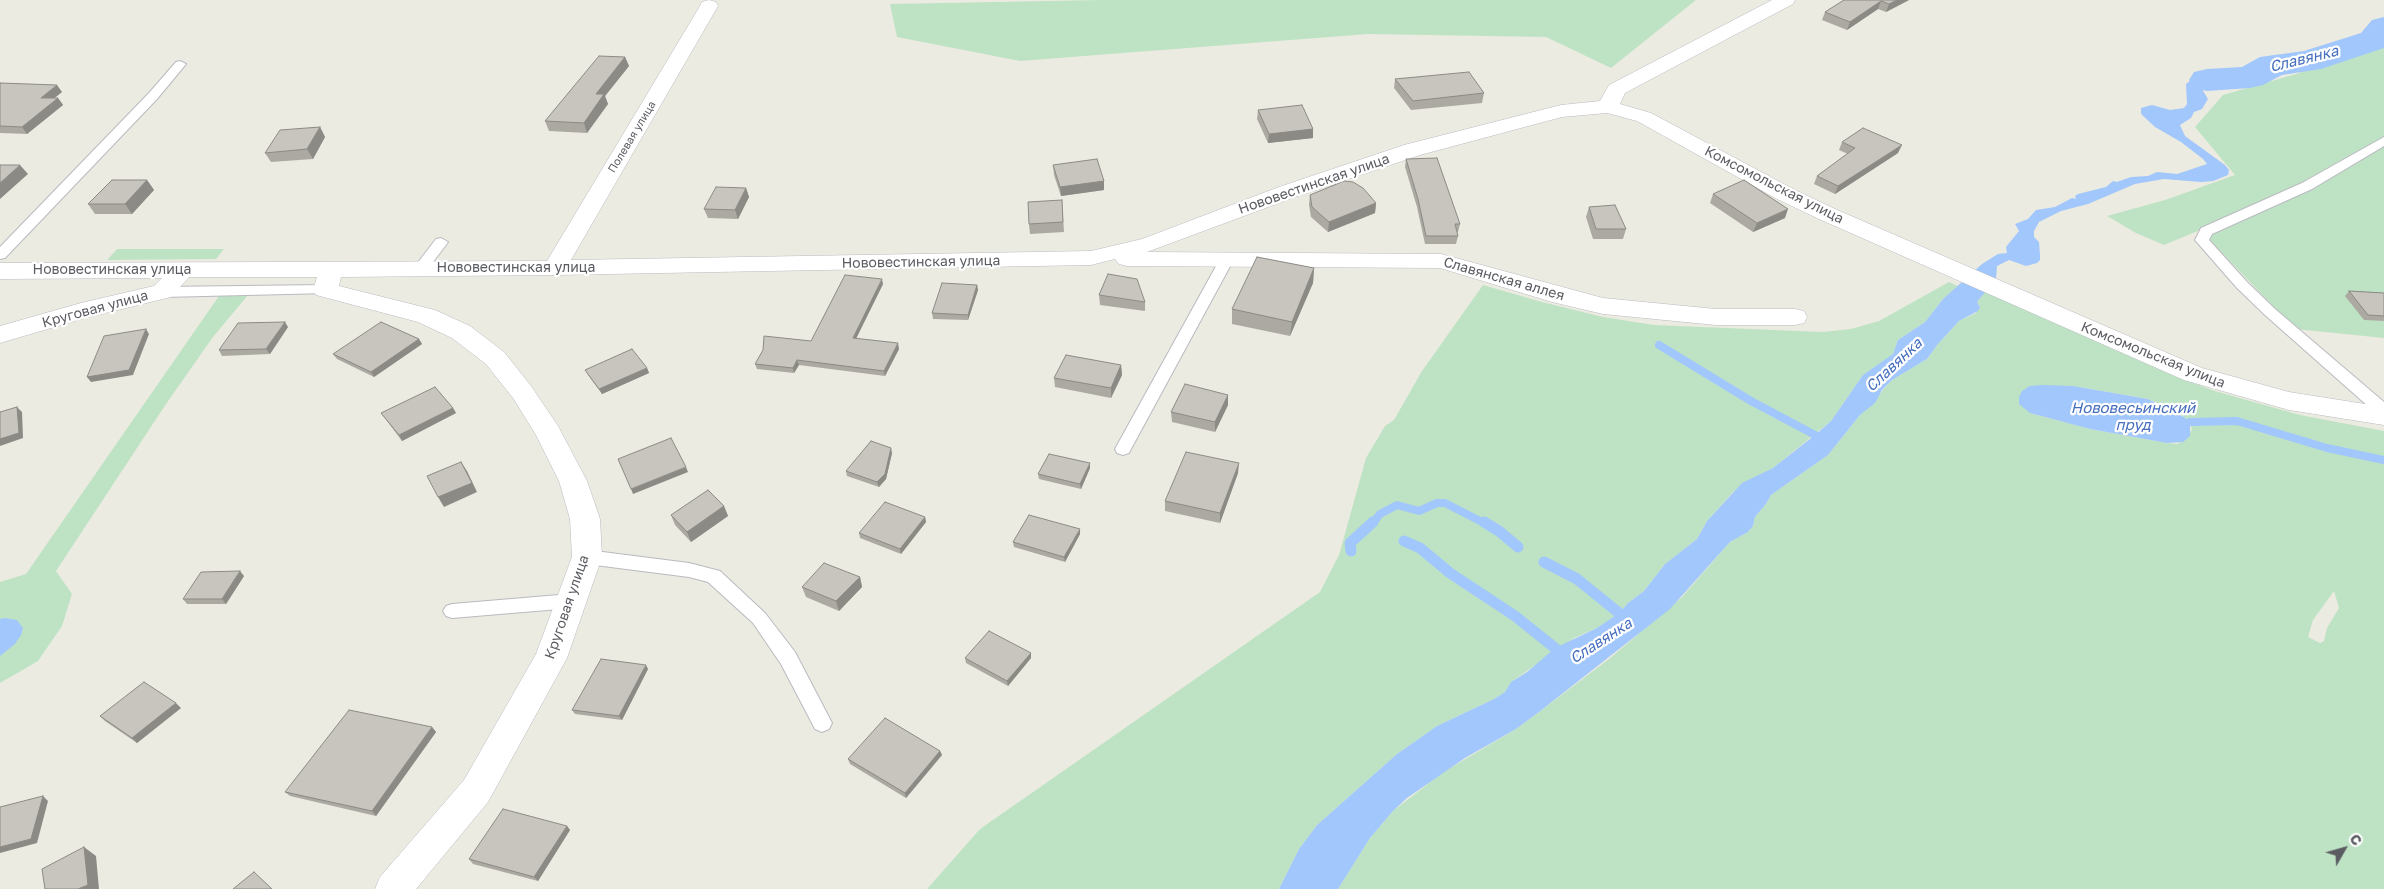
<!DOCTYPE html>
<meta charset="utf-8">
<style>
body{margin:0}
#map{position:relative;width:2384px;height:889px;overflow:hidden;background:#ecebe1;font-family:"Golos Text",sans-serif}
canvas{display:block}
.north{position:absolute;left:2319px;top:824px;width:50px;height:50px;-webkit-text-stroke:4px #fff;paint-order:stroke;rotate:52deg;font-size:14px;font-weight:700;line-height:20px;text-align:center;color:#5a5c62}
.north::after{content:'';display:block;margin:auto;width:18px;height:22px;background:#5a5c62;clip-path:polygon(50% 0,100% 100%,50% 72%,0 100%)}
</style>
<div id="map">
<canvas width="2384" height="889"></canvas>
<div class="north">С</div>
</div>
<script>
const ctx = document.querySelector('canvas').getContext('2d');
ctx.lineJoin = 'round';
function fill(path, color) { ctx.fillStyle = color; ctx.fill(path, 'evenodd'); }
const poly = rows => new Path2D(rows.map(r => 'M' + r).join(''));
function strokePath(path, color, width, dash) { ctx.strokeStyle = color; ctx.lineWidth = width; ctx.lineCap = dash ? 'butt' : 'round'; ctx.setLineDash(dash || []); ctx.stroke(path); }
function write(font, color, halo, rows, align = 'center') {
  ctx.font = font + ' "Golos Text",sans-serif'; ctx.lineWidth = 4.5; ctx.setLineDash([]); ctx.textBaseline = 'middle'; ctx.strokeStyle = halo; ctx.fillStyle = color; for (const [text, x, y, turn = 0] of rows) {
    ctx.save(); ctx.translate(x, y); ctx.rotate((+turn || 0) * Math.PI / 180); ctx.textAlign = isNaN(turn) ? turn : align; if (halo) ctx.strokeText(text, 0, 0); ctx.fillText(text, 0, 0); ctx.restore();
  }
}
const green = poly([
 [1100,0,1696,0,1611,68,1546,37,1368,34,1020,61,897,37,890,4],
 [2384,41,2384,338,2295,329,2200,230,2164,245,2136,233,2107,216,2165,200,2235,175,2195,127,2223,95,2296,74],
 [117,249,224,249,216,259,107,260],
 [1949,282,1958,286,1943,299,1925,322,1898,340,1893,354,1887,359,1863,375,1831,421,1773,468,1734,491,1707,521,1697,539,1665,564,1644,591,1628,603,1619,613,1597,628,1574,638,1511,682,1505,692,1494,699,1437,726,1397,754,1317,825,1299,849,1279,889,927,889,980,829,1320,592,1339,555,1366,458,1385,426,1394,420,1422,371,1483,285,1542,302,1603,317,1654,325,1823,332,1851,329,1879,321],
 [1985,292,2174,376,2215,391,2300,415,2384,431,2384,889,1338,889,1370,838,1393,811,1442,773,1516,729,1539,712,1609,659,1682,597,1730,542,1748,532,1753,526,1755,517,1766,504,1771,495,1828,455,1860,415,1892,380,1927,359,1938,344,1959,321,1976,313,1980,307,1977,302],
 [2058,386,2073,386,2148,399,2177,411,2190,422,2192,430,2178,444,2167,443,2090,429,2030,413],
 [2334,591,2339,608,2327,628,2324,641,2320,643,2308,637,2313,620],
 [248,295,213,337,166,404,56,571,72,594,62,626,38,661,0,683,0,582,26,574,219,296]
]);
const water = poly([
 [2268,63,2287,69,2279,74,2247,83,2210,82,2202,89,2208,99,2202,109,2194,112,2191,118,2180,125,2185,136,2225,165,2229,170,2228,175,2213,181,2201,182,2164,179,2135,184,2088,204,2061,211,2039,222,2034,231,2034,237,2039,242,2040,255,2040,260,2037,263,2026,266,2009,260,1997,266,1996,279,1977,302,1980,307,1978,311,1959,321,1938,344,1927,359,1892,380,1882,390,1875,403,1860,415,1828,455,1771,495,1766,504,1755,517,1753,526,1748,532,1730,542,1670,609,1539,712,1516,729,1465,758,1407,798,1393,811,1370,838,1338,889,1279,889,1299,849,1317,825,1397,754,1437,726,1494,699,1505,692,1511,682,1527,672,1555,648,1597,628,1619,613,1628,603,1644,591,1665,564,1697,539,1707,521,1742,483,1773,468,1815,435,1831,421,1863,375,1893,354,1898,340,1925,322,1943,299,1982,264,1998,254,2007,253,2006,247,2019,231,2015,224,2028,219,2036,210,2055,207,2072,198,2076,199,2075,196,2078,194,2106,187,2113,181,2117,182,2131,177,2148,176,2157,172,2177,174,2207,164,2203,159,2181,142,2155,127,2141,114,2141,108,2152,105,2170,110,2184,108,2187,104,2186,84,2193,79,2202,76,2242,74],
 [2042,385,2073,386,2148,399,2184,417,2190,422,2190,436,2183,442,2167,443,2090,429,2030,413,2019,404,2019,397,2022,391,2030,386],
 [5,618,17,620,23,628,21,635,15,644,0,656,0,619]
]);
const streamFar1 = poly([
 [1659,345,1751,401,1815,435],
 [2190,422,2237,421,2327,448,2384,460],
 [1372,524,1380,514,1397,505,1419,511,1437,503,1445,503,1486,524]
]);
const stream = poly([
 [1484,522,1499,531,1518,547],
 [1404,541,1420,548,1450,573,1515,616,1555,648],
 [1351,551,1350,543,1373,522],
 [1544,562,1577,579,1619,613]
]);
const river = poly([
 [2384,17,2384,48,2321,69,2282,75,2263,85,2250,88,2207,91,2194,88,2189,80,2194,72,2207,69,2242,67,2260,57,2304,51,2361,33,2372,20,2384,17]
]);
const lane = poly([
 [180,61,186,64,157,99,5,258,0,259,0,247,149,93,176,62,180,61],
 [2384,137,2384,146,2312,189,2212,234,2209,240,2247,282,2275,309,2384,402,2384,417,2378,415,2265,315,2237,288,2195,240,2201,228,2302,183,2384,137],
 [441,238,448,242,446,245,426,271,416,271,414,268,416,265,436,239,441,238],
 [1227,255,1234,259,1131,449,1129,453,1123,455,1117,453,1115,449,1220,259,1227,255],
 [325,285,330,287,332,290,330,293,162,297,155,292,162,287,325,285],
 [587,550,689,563,720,571,765,613,795,652,832,723,829,729,822,732,815,729,781,664,753,623,708,582,689,577,587,564,581,562,578,557,581,552,587,550],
 [571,594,577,596,580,601,577,606,571,608,452,618,446,616,443,611,446,606,452,604,571,594]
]);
const street = poly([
 [709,0,716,2,718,6,571,260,1091,251,1142,239,1279,187,1404,145,1561,105,1600,101,1609,85,1772,0,1795,0,1793,4,1625,93,1620,104,1651,113,1793,189,1835,209,2202,368,2289,392,2384,407,2384,425,2289,410,2184,380,1819,219,1777,199,1637,121,1607,113,1562,117,1420,155,1295,197,1147,252,1441,254,1603,298,1716,309,1795,309,1804,311,1807,317,1804,323,1795,325,1716,325,1603,314,1552,302,1440,268,1127,266,1119,264,1115,259,1091,265,555,275,341,277,339,286,435,310,470,326,504,352,531,386,558,426,587,481,600,519,602,557,567,658,488,802,416,889,375,889,380,877,464,780,536,654,572,557,570,519,559,481,536,435,513,398,486,364,452,338,418,322,316,295,313,290,317,277,189,277,171,297,85,318,0,343,0,326,81,303,154,286,162,278,0,279,0,263,547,261,700,6,702,2,709,0]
]);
const wall = poly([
 [1844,0,1909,0,1886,12,1878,9,1847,30,1822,20,1825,12],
 [625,57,629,66,605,96,608,104,587,133,549,131,545,121],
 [1395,79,1484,93,1482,103,1411,110,1394,88],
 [0,83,62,92,54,98,58,98,63,105,27,134,0,133],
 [1258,110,1313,129,1313,138,1268,143,1257,119],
 [320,127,325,137,313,159,271,162,265,153],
 [1842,142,1898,153,1835,194,1814,184,1817,176,1848,154,1839,150],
 [1406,159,1460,224,1458,232,1457,232,1458,236,1456,244,1425,244,1417,207,1405,167],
 [1053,165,1104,181,1104,190,1061,196,1054,175],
 [147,180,154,190,132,214,95,214,88,204],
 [746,188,749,197,738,219,708,218,704,209],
 [1713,194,1785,218,1753,232,1710,203],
 [1310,195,1376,203,1375,213,1328,232,1311,217,1309,205],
 [1062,200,1064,232,1030,234,1029,224],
 [1589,207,1626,229,1623,239,1593,239,1586,217],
 [1314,268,1313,283,1290,336,1232,324,1232,309],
 [883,284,856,338,899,349,885,376,799,365,794,373,757,369,755,364,811,341],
 [977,285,978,290,968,320,933,319,932,313],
 [2349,291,2384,293,2384,321,2364,320,2345,296],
 [1099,295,1145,302,1145,311,1100,305],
 [288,327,270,354,222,356,219,350],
 [419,339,422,344,374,377,337,359,333,354],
 [1121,365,1122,375,1111,398,1055,387,1054,378],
 [647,368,649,373,602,394,588,375,585,370],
 [1228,395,1228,405,1215,432,1172,422,1171,412],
 [453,408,456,413,402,441,381,413],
 [892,453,886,479,879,487,847,476,846,471],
 [1090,468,1081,489,1039,479,1038,474],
 [1238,473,1220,523,1165,511,1165,501],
 [724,506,728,516,691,542,675,525,671,515],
 [925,517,926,522,901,554,860,538,859,533],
 [1080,534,1065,562,1014,547,1013,542],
 [244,576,226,604,187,604,183,599],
 [860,577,862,587,839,611,806,597,802,587],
 [1031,653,1031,658,1008,686,966,663,965,658],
 [648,669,622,720,575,714,572,710],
 [181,708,137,743,105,721,100,716],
 [432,727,436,732,376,816,290,796,285,792],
 [940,751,942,755,906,798,850,764,848,759],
 [567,826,570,830,538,881,473,864,469,859]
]);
const shadedWall = poly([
 [1897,0,1909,0,1886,12,1889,4],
 [1881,1,1878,9,1847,30,1850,22],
 [625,57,629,66,605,96,608,104,587,133,584,123,596,94],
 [57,85,62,92,46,105,41,98],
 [58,98,63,105,27,134,22,127],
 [320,127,325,137,313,159,307,149],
 [1313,129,1313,138,1268,143,1269,134],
 [1902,145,1898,153,1835,194,1838,186],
 [20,165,28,174,0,199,0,183],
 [147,180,154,190,132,214,125,204],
 [1104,181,1104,190,1061,196,1060,187],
 [746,188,749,197,738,219,735,210],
 [1376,203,1375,213,1328,232,1329,222],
 [1788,209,1785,218,1753,232,1757,223],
 [1314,268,1313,283,1290,336,1292,322],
 [882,279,883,284,854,343,853,338],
 [977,285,978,290,968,320,968,315],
 [285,322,288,327,270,354,266,349],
 [146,329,149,334,133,375,91,382,87,377],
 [419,339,422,344,374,377,371,372],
 [898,343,899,349,885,376,884,371],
 [797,360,799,365,794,373,793,368],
 [1121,365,1122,375,1111,398,1111,388],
 [647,368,649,373,602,394,599,389],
 [1228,395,1228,405,1215,432,1215,422],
 [17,407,22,412,23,438,0,446,0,439],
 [453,408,456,413,402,441,399,435],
 [891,448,892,453,886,479,879,487,877,482],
 [461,462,467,471,477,492,444,507,438,497],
 [1090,463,1090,468,1081,489,1080,484],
 [1239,463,1238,473,1220,523,1220,513],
 [686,467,688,472,633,494,631,489],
 [724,506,728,516,691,542,687,532],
 [925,517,926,522,901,554,900,549],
 [1080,529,1080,534,1065,562,1064,557],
 [240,571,244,576,226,604,222,599],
 [860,577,862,587,839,611,836,601],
 [1031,653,1031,658,1008,686,1007,681],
 [646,665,648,669,622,720,619,716],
 [176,703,181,708,137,743,132,738],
 [432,727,436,732,376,816,372,811],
 [940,751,942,755,906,798,905,793],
 [43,796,48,801,37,843,0,853,0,847],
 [567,826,570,830,538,881,534,877],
 [84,847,96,856,99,889,78,889]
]);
const building = poly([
 [1844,0,1897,0,1889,4,1881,1,1850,22,1825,12,1844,0],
 [599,56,625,57,596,94,604,94,584,123,545,121,599,56],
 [1469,72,1484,93,1413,101,1395,79,1469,72],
 [0,83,57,85,41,98,58,98,22,127,0,126,0,83],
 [1302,105,1313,129,1269,134,1258,110,1302,105],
 [320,127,307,149,265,153,280,130,320,127],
 [1863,128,1902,145,1838,186,1817,176,1855,148,1842,142,1863,128],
 [1437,158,1460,224,1455,224,1458,236,1426,236,1418,199,1406,159,1437,158],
 [1097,159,1104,181,1060,187,1053,165,1097,159],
 [0,165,20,165,0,183,0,165],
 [112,180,147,180,125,204,88,204,112,180],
 [1744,180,1788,209,1757,223,1713,194,1744,180],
 [1344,181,1353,182,1363,188,1376,203,1329,222,1312,207,1310,195,1344,181],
 [716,187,746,188,735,210,704,209,716,187],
 [1062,200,1063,222,1029,224,1028,202,1062,200],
 [1615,205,1626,229,1596,229,1589,207,1615,205],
 [1257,257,1314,268,1292,322,1232,309,1257,257],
 [1108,274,1137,279,1145,302,1099,295,1108,274],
 [845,275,882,279,853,338,898,343,884,371,797,360,793,368,755,364,763,350,764,336,811,341,845,275],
 [942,283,977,285,968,315,932,313,942,283],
 [2349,291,2384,293,2384,316,2368,315,2349,291],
 [285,322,266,349,219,350,238,323,285,322],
 [381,322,419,339,371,372,333,354,381,322],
 [146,329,129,370,87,377,104,336,146,329],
 [632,349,647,368,599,389,585,370,632,349],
 [1066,355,1121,365,1111,388,1054,378,1066,355],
 [1185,384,1228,395,1215,422,1171,412,1185,384],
 [435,387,453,408,399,435,381,413,435,387],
 [17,407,19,433,0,439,0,412,17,407],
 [671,438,686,467,631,489,618,459,671,438],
 [871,441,891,448,885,474,877,482,846,471,871,441],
 [1186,452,1239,463,1220,513,1165,501,1186,452],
 [1049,454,1090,463,1080,484,1038,474,1049,454],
 [461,462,472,483,438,497,427,476,461,462],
 [708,490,724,506,687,532,671,515,708,490],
 [885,502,925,517,900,549,859,533,885,502],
 [1029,515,1080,529,1064,557,1013,542,1029,515],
 [824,563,860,577,836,601,802,587,824,563],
 [240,571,222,599,183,599,201,572,240,571],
 [989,631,1031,653,1007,681,965,658,989,631],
 [601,659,646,665,619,716,572,710,601,659],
 [144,682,176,703,132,738,100,716,144,682],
 [349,710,432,727,372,811,285,792,349,710],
 [885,718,940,751,905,793,848,759,885,718],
 [43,796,31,839,0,847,0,807,43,796],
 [503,809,567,826,534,877,469,859,503,809],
 [84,847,88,885,78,889,45,889,42,869,84,847],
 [254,872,272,889,233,889,254,872]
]);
const farStreetnames = [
 ["Полевая улица",632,137,-59]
];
const streetNames = [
 ["Нововестинская улица",1314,184,-19],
 ["Комсомольская улица",1774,185,27],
 ["Нововестинская улица",921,262,-1],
 ["Нововестинская улица",516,268],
 ["Нововестинская улица",112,270],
 ["Славянская аллея",1504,279,16],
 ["Круговая улица",95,309,-15],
 ["Комсомольская улица",2153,355,22],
 ["Круговая улица",567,607,-71]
];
const waterNames = [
 ["Славянка",2304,59,-14],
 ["Славянка",1894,365,-43],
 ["Нововесьинский",2133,408],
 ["пруд",2133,425],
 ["Славянка",1601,641,-33]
];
fill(green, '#bee3c4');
fill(water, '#a1c7fc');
strokePath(streamFar1, '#a1c7fc', 8);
strokePath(stream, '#a1c7fc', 11);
fill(river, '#a1c7fc');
strokePath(lane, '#b9bac0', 2);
strokePath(street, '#b9bac0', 1);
fill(lane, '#fff');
fill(street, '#fff');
fill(wall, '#aca9a3');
fill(shadedWall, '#8c8a85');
fill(building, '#c8c5be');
strokePath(building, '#8c8a85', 1);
write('11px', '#5a5c62', '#fff', farStreetnames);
write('14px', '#5a5c62', '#fff', streetNames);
write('italic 15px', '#456ebe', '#fff', waterNames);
</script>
